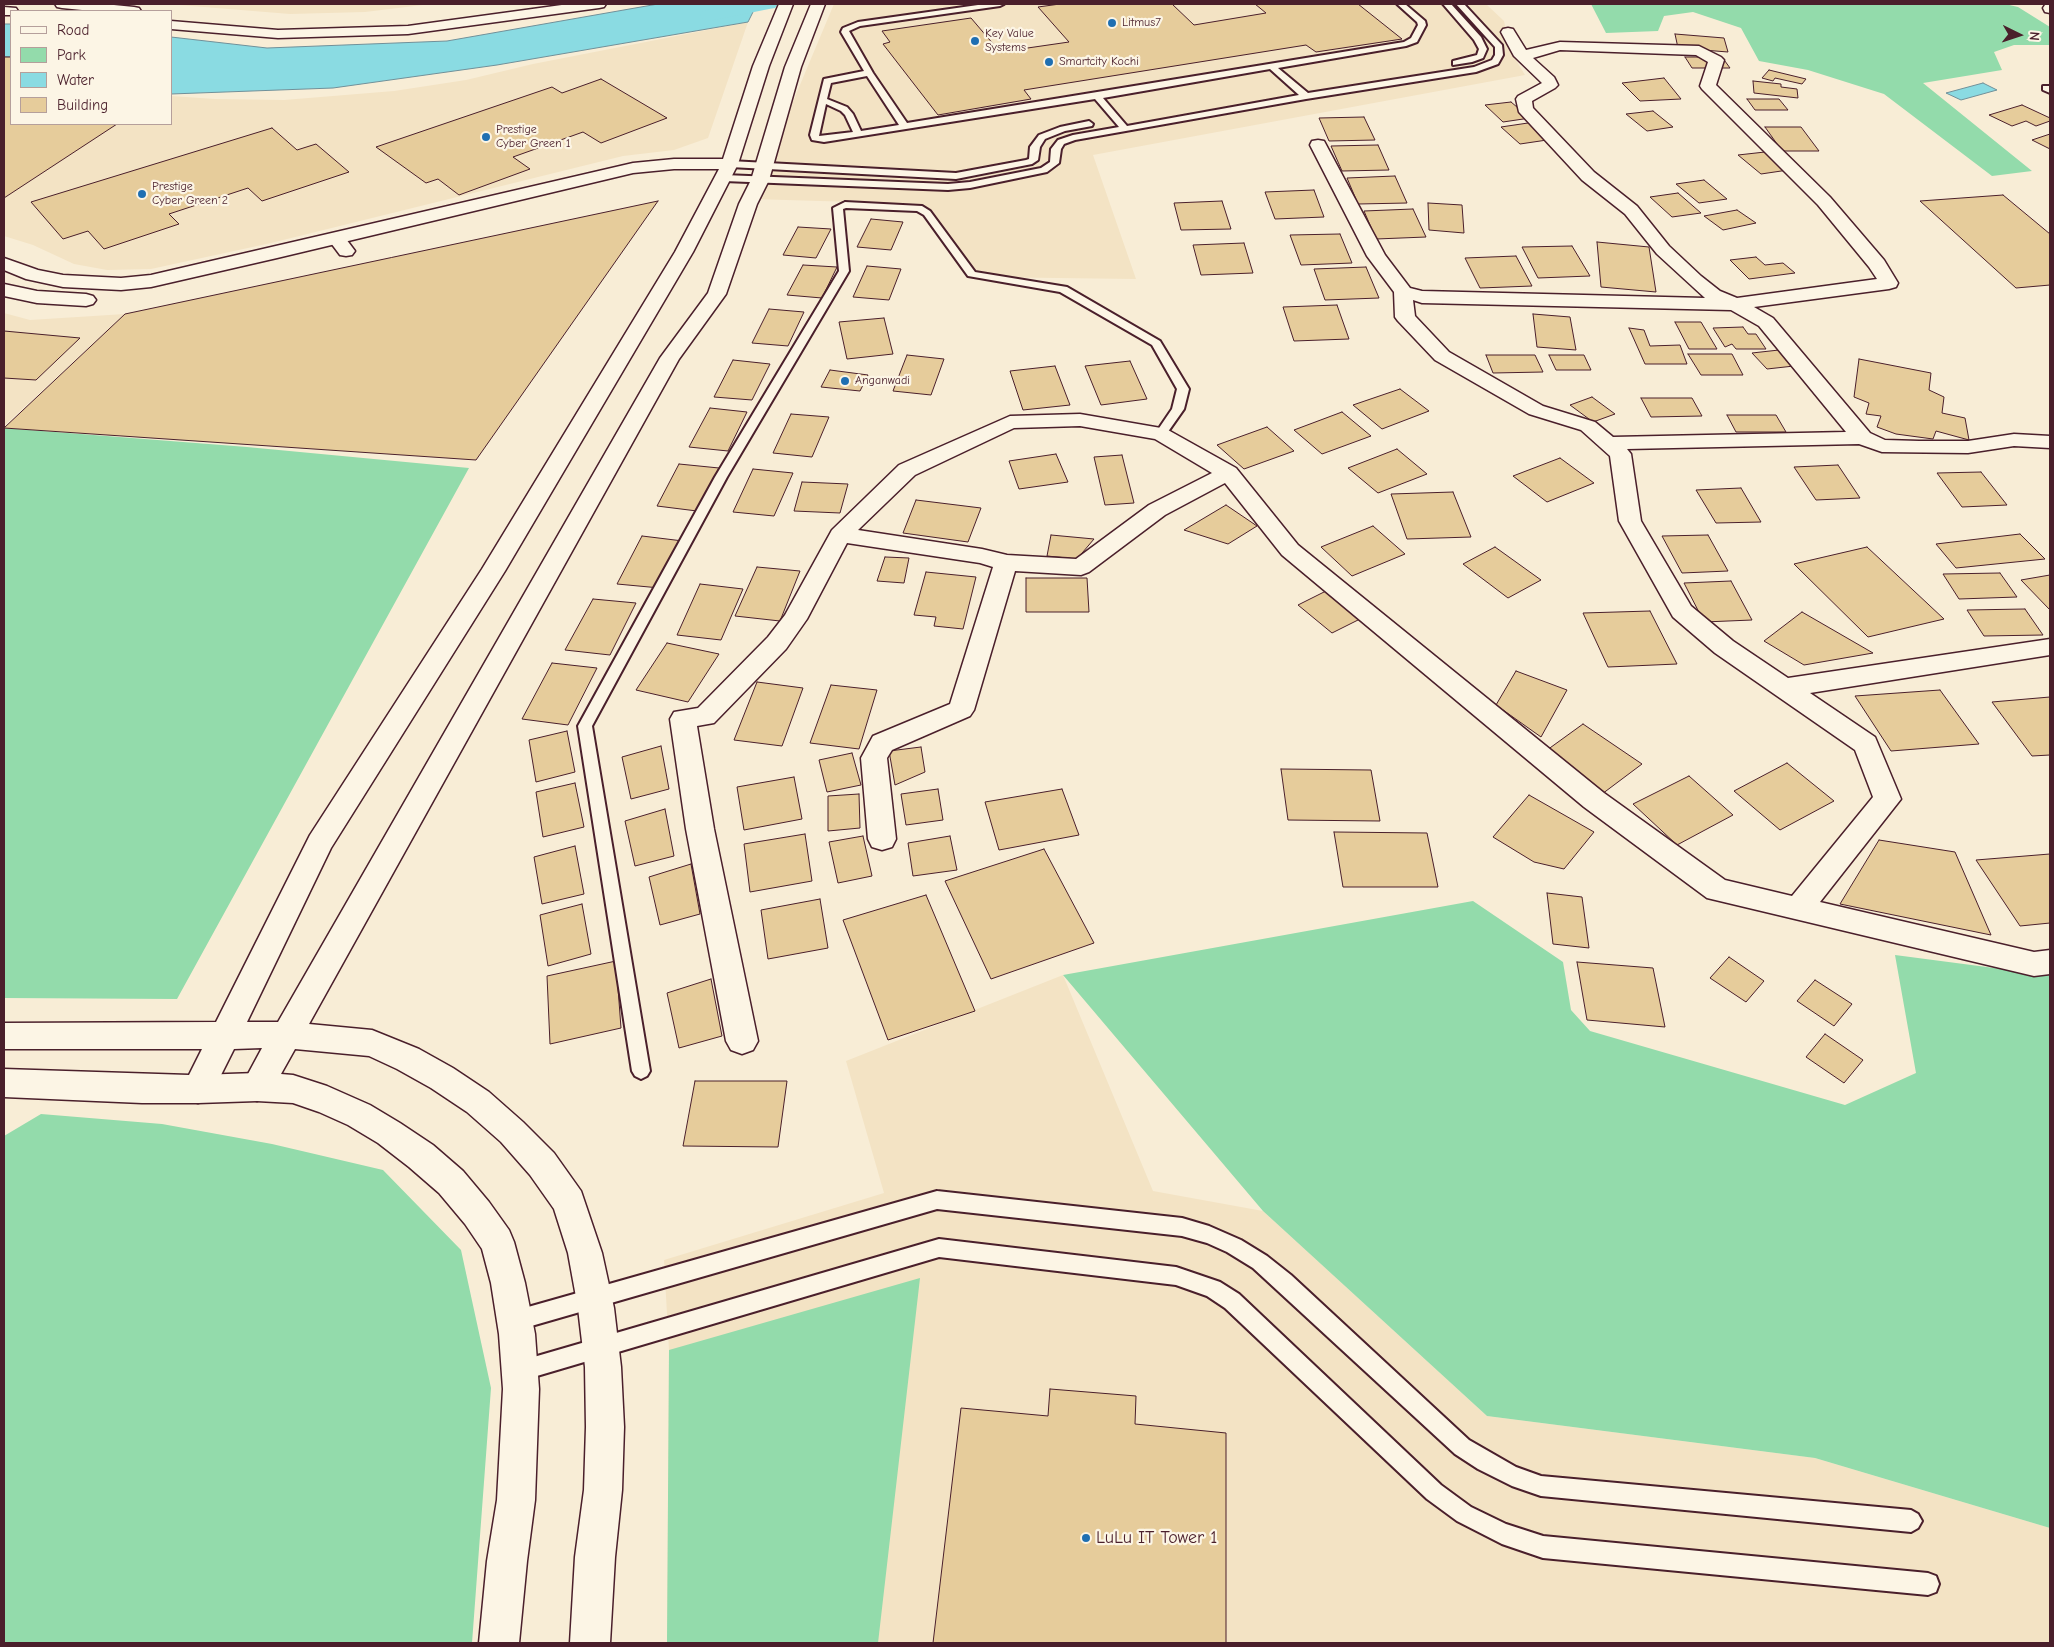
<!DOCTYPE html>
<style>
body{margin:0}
#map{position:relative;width:2054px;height:1647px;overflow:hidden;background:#f8edd6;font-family:"Comic Neue",sans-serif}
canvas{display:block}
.frame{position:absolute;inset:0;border:5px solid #4a1f2b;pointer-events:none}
.legend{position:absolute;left:10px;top:10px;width:162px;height:115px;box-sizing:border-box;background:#fcf5e5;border:1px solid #b59f9b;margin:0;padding:6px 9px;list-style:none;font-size:15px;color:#4a1f2b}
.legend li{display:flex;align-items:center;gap:10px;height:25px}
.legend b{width:25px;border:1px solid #b59f9b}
.north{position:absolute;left:1994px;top:10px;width:50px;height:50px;-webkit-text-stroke:4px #fcf5e5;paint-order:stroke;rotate:94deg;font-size:14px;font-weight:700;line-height:20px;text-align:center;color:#4a1f2b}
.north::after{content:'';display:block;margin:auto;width:18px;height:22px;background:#4a1f2b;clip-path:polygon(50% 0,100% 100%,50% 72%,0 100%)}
</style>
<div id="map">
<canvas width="2054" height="1647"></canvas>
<div class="frame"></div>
<ul class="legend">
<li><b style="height:6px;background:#fcf5e5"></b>Road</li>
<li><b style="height:14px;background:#93dbab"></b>Park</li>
<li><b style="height:14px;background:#8adbe2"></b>Water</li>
<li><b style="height:14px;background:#e6cc9b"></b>Building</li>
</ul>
<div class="north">N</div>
</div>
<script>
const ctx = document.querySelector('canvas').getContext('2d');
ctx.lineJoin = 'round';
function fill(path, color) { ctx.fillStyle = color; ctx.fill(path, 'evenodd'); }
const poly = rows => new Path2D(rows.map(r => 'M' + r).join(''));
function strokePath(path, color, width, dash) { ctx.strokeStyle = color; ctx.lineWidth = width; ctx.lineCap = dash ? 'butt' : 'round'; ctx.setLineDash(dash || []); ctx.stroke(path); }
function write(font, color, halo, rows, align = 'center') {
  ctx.font = font + ' "Comic Neue",sans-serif'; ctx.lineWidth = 4.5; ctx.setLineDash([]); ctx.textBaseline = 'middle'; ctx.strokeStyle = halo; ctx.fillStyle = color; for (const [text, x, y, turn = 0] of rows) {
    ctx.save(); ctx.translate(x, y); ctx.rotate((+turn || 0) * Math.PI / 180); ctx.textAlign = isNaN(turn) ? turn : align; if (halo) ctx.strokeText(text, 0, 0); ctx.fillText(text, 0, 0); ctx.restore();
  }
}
const built = poly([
 [167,4,431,4,365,12,290,14],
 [834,4,1486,4,1504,21,1511,52,1525,75,1093,155,1136,279,979,277,922,204,752,199],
 [748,22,708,138,674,150,623,156,271,243,151,269,107,270,74,264,33,245,4,236,4,198,117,124,171,124,171,96,215,99,284,100,394,91,466,80,533,64],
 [4,313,30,320,125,314,4,426],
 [1063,975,1153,1191,1263,1211,1487,1416,1815,1458,2050,1528,2050,1643,667,1643,669,1350,664,1260,884,1193,846,1061]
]);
const green = poly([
 [1591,4,2005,4,2018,7,2050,27,2050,45,2014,45,1994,52,2002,70,1923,83,2032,171,1992,176,1884,94,1808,70,1759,61,1741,28,1693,12,1664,16,1658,31,1606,33],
 [4,428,247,447,469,468,177,999,4,998],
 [1473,901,1563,962,1571,1010,1590,1031,1845,1105,1916,1073,1895,955,2040,974,2050,974,2050,1528,1815,1458,1487,1416,1263,1211,1063,975],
 [41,1114,162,1124,272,1144,383,1170,461,1250,491,1388,472,1643,4,1643,4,1136],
 [920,1278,878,1643,667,1643,669,1350]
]);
const water = poly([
 [658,4,757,4,748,22,497,65,333,88,171,94,171,37,267,48,447,41,658,4],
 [4,24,11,24,11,57,4,57,4,24],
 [1983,83,1997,90,1961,100,1946,93,1983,83]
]);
const canal = poly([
 [741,4,778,4,775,8,769,9,709,21,703,19,700,15,703,11,741,4]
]);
const building = poly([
 [1060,4,1172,4,1194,25,1266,13,1255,4,1358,4,1402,39,1316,52,1306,45,1024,90,1031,99,938,115,883,44,890,42,882,31,971,18,1000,52,1069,42,1038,7,1060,4],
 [1675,34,1724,38,1728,52,1678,48,1675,34],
 [4,57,11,57,11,124,117,124,4,198,4,57],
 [1685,57,1722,57,1730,68,1692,68,1685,57],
 [1769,70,1806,79,1802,84,1775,78,1773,81,1762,78,1769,70],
 [1664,78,1681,99,1640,101,1622,83,1664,78],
 [601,79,667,118,601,143,583,132,513,157,530,169,459,195,438,179,426,183,376,147,552,87,562,93,601,79],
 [1753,81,1781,84,1781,87,1797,89,1798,98,1754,93,1753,81],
 [1747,99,1779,99,1788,110,1755,110,1747,99],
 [1511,102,1530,118,1503,122,1485,105,1511,102],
 [2022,105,2050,118,2050,121,2036,126,2026,121,2012,126,1989,115,2022,105],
 [1653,111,1673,127,1647,131,1626,114,1653,111],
 [1364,117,1375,140,1329,141,1319,118,1364,117],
 [1528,123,1547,140,1520,144,1501,127,1528,123],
 [1765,127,1801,127,1819,151,1782,151,1765,127],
 [272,128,297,150,316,144,349,172,262,201,248,188,169,214,179,224,104,249,88,231,63,239,31,202,272,128],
 [2050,134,2050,149,2032,140,2050,134],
 [1378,145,1389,170,1342,171,1331,146,1378,145],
 [1765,152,1788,170,1761,174,1738,155,1765,152],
 [1395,176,1407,203,1358,204,1347,178,1395,176],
 [1704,180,1727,199,1699,203,1676,184,1704,180],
 [1314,190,1324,217,1275,219,1265,192,1314,190],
 [1678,193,1701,213,1672,217,1650,197,1678,193],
 [2003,195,2050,234,2050,285,2016,288,1920,201,2003,195],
 [658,201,476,460,4,428,125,314,658,201],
 [1222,201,1231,229,1181,230,1174,203,1222,201],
 [1428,203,1462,205,1464,233,1429,230,1428,203],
 [1413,209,1426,237,1376,239,1364,211,1413,209],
 [1737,210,1756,223,1723,230,1704,216,1737,210],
 [871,219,903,222,891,250,857,247,871,219],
 [798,227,831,229,816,258,783,255,798,227],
 [1340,234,1352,263,1301,265,1290,235,1340,234],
 [1597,242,1649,247,1656,292,1601,287,1597,242],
 [1244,243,1253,273,1201,275,1193,245,1244,243],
 [1572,246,1590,276,1538,278,1522,247,1572,246],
 [1516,256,1532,286,1480,288,1465,258,1516,256],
 [1756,257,1765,265,1783,263,1795,273,1749,279,1730,260,1756,257],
 [803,265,837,267,822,298,787,295,803,265],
 [867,266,901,269,889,300,853,297,867,266],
 [1366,267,1379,298,1325,300,1314,269,1366,267],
 [1337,305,1349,339,1294,341,1283,307,1337,305],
 [769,309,804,312,788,346,752,343,769,309],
 [1533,314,1570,317,1576,350,1537,347,1533,314],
 [884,318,893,354,847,359,839,322,884,318],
 [1675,322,1701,322,1717,349,1689,349,1675,322],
 [1743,327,1748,334,1756,334,1766,349,1736,349,1732,344,1725,347,1713,328,1743,327],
 [1629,328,1644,330,1650,346,1680,345,1687,364,1645,364,1629,328],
 [4,331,80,338,36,380,4,378,4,331],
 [1779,350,1794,366,1767,369,1752,353,1779,350],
 [1688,354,1732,354,1743,375,1701,375,1688,354],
 [907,355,944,359,931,395,893,391,907,355],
 [1486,355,1535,355,1543,372,1493,373,1486,355],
 [1549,355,1584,355,1591,370,1556,370,1549,355],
 [1859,359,1931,373,1929,390,1944,397,1942,413,1965,418,1969,440,1936,431,1933,439,1896,434,1877,427,1881,416,1866,414,1869,403,1854,397,1859,359],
 [733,360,770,364,752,400,714,397,733,360],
 [1130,361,1147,399,1101,405,1085,366,1130,361],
 [1055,366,1070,405,1023,410,1010,371,1055,366],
 [830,370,868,375,860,391,821,387,830,370],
 [1400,389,1429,411,1382,429,1353,405,1400,389],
 [1592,397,1615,414,1593,422,1570,405,1592,397],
 [1641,398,1692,398,1702,416,1651,417,1641,398],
 [710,408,747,412,728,451,689,447,710,408],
 [1342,412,1371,436,1322,454,1294,430,1342,412],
 [791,414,829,417,812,457,773,453,791,414],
 [1727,415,1776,415,1786,432,1736,432,1727,415],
 [1267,427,1294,451,1244,469,1217,445,1267,427],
 [1397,449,1427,474,1378,493,1348,468,1397,449],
 [1056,454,1068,482,1019,489,1009,461,1056,454],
 [1122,455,1134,503,1105,505,1094,457,1122,455],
 [1560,458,1594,483,1547,502,1513,476,1560,458],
 [679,464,719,468,697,511,657,506,679,464],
 [1838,465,1860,498,1816,500,1794,467,1838,465],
 [753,469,793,473,774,516,733,512,753,469],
 [1981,472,2007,505,1962,507,1937,473,1981,472],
 [802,482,848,484,840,513,794,511,802,482],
 [1741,488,1761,522,1716,523,1696,490,1741,488],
 [1453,492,1471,537,1407,539,1391,494,1453,492],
 [916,500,981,508,968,542,903,533,916,500],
 [1226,505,1257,526,1228,544,1184,530,1226,505],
 [1373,526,1405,554,1352,576,1321,547,1373,526],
 [2020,534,2045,559,1956,568,1936,544,2020,534],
 [1051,535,1094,539,1077,559,1047,556,1051,535],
 [1708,535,1728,571,1682,573,1662,536,1708,535],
 [642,536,683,541,660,588,617,584,642,536],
 [1495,547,1541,580,1508,598,1463,564,1495,547],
 [1867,547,1944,619,1868,637,1794,564,1867,547],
 [885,557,909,558,904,583,877,581,885,557],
 [757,567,800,571,780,621,735,616,757,567],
 [926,572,976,577,963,629,934,626,936,617,914,615,926,572],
 [2000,573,2017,597,1959,599,1943,574,2000,573],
 [2050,575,2050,610,2021,580,2050,575],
 [1026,578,1087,578,1089,612,1026,612,1026,578],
 [1731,581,1752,620,1704,622,1684,583,1731,581],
 [700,584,743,589,721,640,677,635,700,584],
 [1332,588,1366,616,1332,633,1298,605,1332,588],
 [593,599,636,603,610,655,565,650,593,599],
 [2025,609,2043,635,1984,636,1967,610,2025,609],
 [1650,611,1677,664,1608,667,1583,613,1650,611],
 [1802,612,1873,653,1804,665,1764,641,1802,612],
 [667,643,719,654,688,702,636,690,667,643],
 [552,663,597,668,568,725,522,719,552,663],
 [1516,671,1567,690,1541,737,1496,705,1516,671],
 [757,682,803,688,782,746,734,740,757,682],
 [831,685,877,690,859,749,810,743,831,685],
 [1940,690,1979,744,1891,751,1855,696,1940,690],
 [2050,697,2050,755,2032,756,1992,702,2050,697],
 [1583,724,1642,764,1594,800,1536,758,1583,724],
 [567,731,575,772,536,782,529,740,567,731],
 [661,746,669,789,631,799,622,757,661,746],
 [921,747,925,772,895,785,889,751,921,747],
 [852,753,861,785,827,792,819,760,852,753],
 [1787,763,1834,801,1780,830,1734,791,1787,763],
 [1281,769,1371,770,1380,821,1288,820,1281,769],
 [1689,776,1733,815,1677,845,1633,804,1689,776],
 [794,777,802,819,744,830,737,787,794,777],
 [575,783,584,827,543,837,536,792,575,783],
 [938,789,943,820,906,825,901,794,938,789],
 [1062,789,1079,835,999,850,985,802,1062,789],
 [859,794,860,828,828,831,828,796,859,794],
 [1529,795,1594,832,1564,869,1534,862,1493,837,1529,795],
 [665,809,674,856,635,866,625,821,665,809],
 [1334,832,1427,833,1438,887,1343,887,1334,832],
 [805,834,812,881,750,892,744,844,805,834],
 [863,836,872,876,838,883,829,842,863,836],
 [950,836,957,870,913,876,908,843,950,836],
 [1879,840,1955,852,1991,935,1840,904,1879,840],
 [575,846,584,894,542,904,534,857,575,846],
 [1044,849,1094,943,991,979,945,881,1044,849],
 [2050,854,2050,923,2020,926,1976,860,2050,854],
 [691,864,700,914,660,925,649,877,691,864],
 [1547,893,1582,897,1589,948,1553,944,1547,893],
 [926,895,975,1011,888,1040,843,920,926,895],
 [820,899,828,948,768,959,761,910,820,899],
 [582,904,591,954,548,966,540,915,582,904],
 [1729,957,1764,981,1746,1002,1710,978,1729,957],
 [616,961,621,1028,550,1044,547,976,616,961],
 [1577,962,1653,968,1665,1027,1587,1020,1577,962],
 [711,979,722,1036,679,1048,667,993,711,979],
 [1815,980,1852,1004,1834,1026,1797,1001,1815,980],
 [1825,1034,1863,1060,1844,1083,1806,1057,1825,1034],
 [695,1081,787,1081,778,1147,683,1146,695,1081],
 [1050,1389,1136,1396,1135,1424,1226,1433,1226,1643,933,1643,961,1408,1048,1416,1050,1389]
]);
const service = poly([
 [985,4,1004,4,1000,6,860,26,849,31,873,73,907,123,1404,42,1411,38,1418,25,1417,22,1397,4,1405,4,1425,21,1426,25,1417,42,1406,46,1278,68,1308,93,1474,67,1492,60,1495,55,1495,47,1456,4,1464,4,1502,45,1503,55,1498,64,1476,72,1306,99,1075,140,1064,144,1061,149,1059,163,1047,172,970,188,948,190,724,181,719,178,724,175,948,184,970,182,1041,168,1050,162,1051,149,1058,140,1073,135,1119,127,1095,99,824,142,812,140,810,135,824,79,864,71,841,32,843,28,858,22,985,4],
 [1270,69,1299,95,1127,126,1103,98,1270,69],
 [867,76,899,125,861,131,853,114,847,107,827,99,831,83,867,76],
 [826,104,841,111,845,115,853,132,819,136,826,104],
 [1443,4,1451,4,1481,37,1487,49,1483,58,1472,62,1453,65,1453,61,1477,55,1479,49,1474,40,1443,4],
 [2043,86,2050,86,2050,93,2043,90,2043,86],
 [1089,121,1093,124,1092,126,1065,131,1045,139,1040,147,1038,160,1032,164,956,179,730,167,725,164,730,161,956,173,1026,160,1029,159,1030,147,1039,135,1060,127,1089,121],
 [845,202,922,206,930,211,975,272,1067,287,1160,341,1189,389,1184,409,1165,436,1157,436,1155,434,1172,409,1177,389,1152,345,1060,292,968,276,924,215,917,211,846,208,843,209,849,271,727,477,592,726,650,1071,647,1076,641,1079,635,1076,632,1071,578,726,715,477,839,271,833,208,845,202],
 [937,1191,1182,1218,1209,1226,1241,1240,1267,1256,1291,1275,1469,1440,1516,1467,1541,1476,1911,1510,1918,1514,1922,1521,1918,1528,1911,1532,1541,1496,1512,1486,1478,1469,1455,1454,1253,1268,1227,1252,1207,1243,1182,1236,937,1209,514,1331,507,1328,504,1321,507,1314,514,1311,937,1191],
 [939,1239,1176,1267,1220,1282,1239,1294,1441,1485,1471,1507,1506,1524,1543,1536,1928,1573,1936,1576,1939,1584,1936,1592,1928,1595,1543,1558,1502,1544,1457,1521,1427,1499,1225,1308,1207,1296,1176,1285,939,1257,520,1381,513,1378,510,1371,513,1364,520,1361,939,1239]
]);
const minor = poly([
 [2050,4,2050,13,2045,12,2043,8,2045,5,2050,4],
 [1508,28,1513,29,1526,50,1560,42,1699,46,1721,57,1724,60,1716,85,1830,197,1884,260,1898,283,1896,287,1889,289,1754,307,1773,318,1870,433,1885,440,1919,441,1968,441,2014,434,2050,436,2050,448,2014,446,1968,453,1882,452,1859,444,1627,449,1631,454,1641,521,1691,606,1733,641,1788,678,2050,639,2050,655,1810,693,1875,737,1901,799,1820,902,2034,952,2050,950,2050,974,2034,976,1707,898,1584,807,1282,555,1225,483,1165,515,1089,572,1081,575,1015,571,974,710,970,716,892,750,887,758,896,839,892,847,882,850,872,847,868,839,861,758,873,736,950,704,993,567,980,563,847,543,807,619,786,649,714,723,697,726,714,829,758,1041,753,1050,742,1054,731,1050,726,1041,686,829,670,719,674,712,698,708,768,637,785,615,832,530,899,465,1010,416,1080,414,1161,428,1168,430,1236,468,1298,545,1604,793,1725,880,1792,896,1873,797,1855,750,1715,653,1673,617,1619,521,1610,456,1581,430,1529,414,1435,360,1398,321,1395,317,1394,292,1367,256,1310,145,1312,141,1318,140,1324,141,1385,255,1410,288,1422,291,1705,298,1657,254,1625,214,1582,180,1519,112,1516,99,1518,96,1542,83,1514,56,1501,32,1503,29,1508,28],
 [1560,50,1696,55,1708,62,1700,86,1702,89,1818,205,1869,267,1877,279,1737,298,1720,291,1701,276,1669,246,1637,206,1594,172,1533,108,1532,101,1555,88,1558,85,1554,77,1533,58,1560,50],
 [1413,300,1422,303,1731,310,1759,326,1846,432,1613,437,1595,422,1543,406,1449,352,1415,316,1413,300],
 [1080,426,1155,439,1212,473,1149,505,1076,559,1007,555,982,549,858,530,915,475,1014,428,1080,426],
 [337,234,343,235,355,251,352,255,346,256,340,255,328,239,331,235,337,234],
 [257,1073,268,1077,273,1087,268,1097,257,1101,198,1103,187,1099,182,1089,187,1079,198,1075,257,1073]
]);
const tertiary = poly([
 [779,4,793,4,769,66,738,164,693,252,505,571,331,848,247,1022,278,1022,660,358,708,293,739,204,751,180,785,67,811,4,825,4,801,67,769,180,757,204,726,294,679,359,309,1024,372,1030,419,1049,453,1068,489,1092,523,1122,554,1153,581,1191,602,1253,614,1308,621,1367,624,1427,622,1490,615,1557,610,1643,570,1643,575,1557,584,1490,586,1427,585,1367,578,1308,568,1253,554,1209,530,1175,501,1142,467,1112,431,1088,397,1069,369,1056,295,1049,281,1074,293,1075,327,1086,370,1105,400,1123,433,1145,463,1171,489,1202,509,1230,514,1242,525,1283,535,1334,539,1389,535,1500,527,1561,519,1643,479,1643,487,1561,497,1500,503,1389,499,1334,491,1283,482,1249,465,1224,439,1193,409,1167,378,1143,348,1125,319,1112,293,1103,257,1101,246,1097,241,1087,262,1048,234,1049,209,1099,198,1103,142,1103,4,1097,4,1069,189,1075,202,1049,4,1049,4,1023,216,1022,310,835,482,569,675,252,719,169,674,169,633,173,277,258,151,287,121,290,63,287,26,279,4,270,4,258,38,270,63,275,121,278,151,275,633,163,674,159,723,159,753,66,779,4],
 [4,284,37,291,86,294,93,296,96,300,93,304,86,306,37,303,4,296,4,284]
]);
const secondary = poly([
 [55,4,104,4,134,7,139,8,141,11,92,11,62,8,57,7,55,4],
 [569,4,606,4,604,7,599,8,408,34,278,38,171,29,171,21,278,30,408,26,569,4],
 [4,7,16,8,18,11,11,11,11,15,4,15,4,7]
]);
const markers = [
 [1112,23,5,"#1f6fb2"],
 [975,41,5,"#1f6fb2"],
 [1049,62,5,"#1f6fb2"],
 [486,137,5,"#1f6fb2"],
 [142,194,5,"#1f6fb2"],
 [845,381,5,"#1f6fb2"],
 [1086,1538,5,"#1f6fb2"]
];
const farPoinames = [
 ["Litmus7",1122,23],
 ["Key Value",985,34],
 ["Systems",985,48],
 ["Smartcity Kochi",1059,62],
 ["Prestige",496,130],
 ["Cyber Green 1",496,144],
 ["Prestige",152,187],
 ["Cyber Green 2",152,201],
 ["Anganwadi",855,381]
];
const nearPoinames = [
 ["LuLu IT Tower 1",1096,1538]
];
fill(built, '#f3e3c4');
fill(green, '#93dbab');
fill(water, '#8adbe2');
strokePath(water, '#709099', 1);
fill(canal, '#8adbe2');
fill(building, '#e6cc9b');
strokePath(building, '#4a1f2b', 1);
strokePath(service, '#4a1f2b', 4);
strokePath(minor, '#4a1f2b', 3);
strokePath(tertiary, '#4a1f2b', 3);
strokePath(secondary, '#4a1f2b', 3);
fill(service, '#fcf5e5');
fill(minor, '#fcf5e5');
fill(tertiary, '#fcf5e5');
fill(secondary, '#fcf5e5');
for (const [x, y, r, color] of markers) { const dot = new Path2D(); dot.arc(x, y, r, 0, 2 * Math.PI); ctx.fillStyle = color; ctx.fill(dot); strokePath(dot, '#fcf5e5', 2); }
write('12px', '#4a1f2b', '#fcf5e5', farPoinames, 'left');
write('18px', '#4a1f2b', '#fcf5e5', nearPoinames, 'left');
</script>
